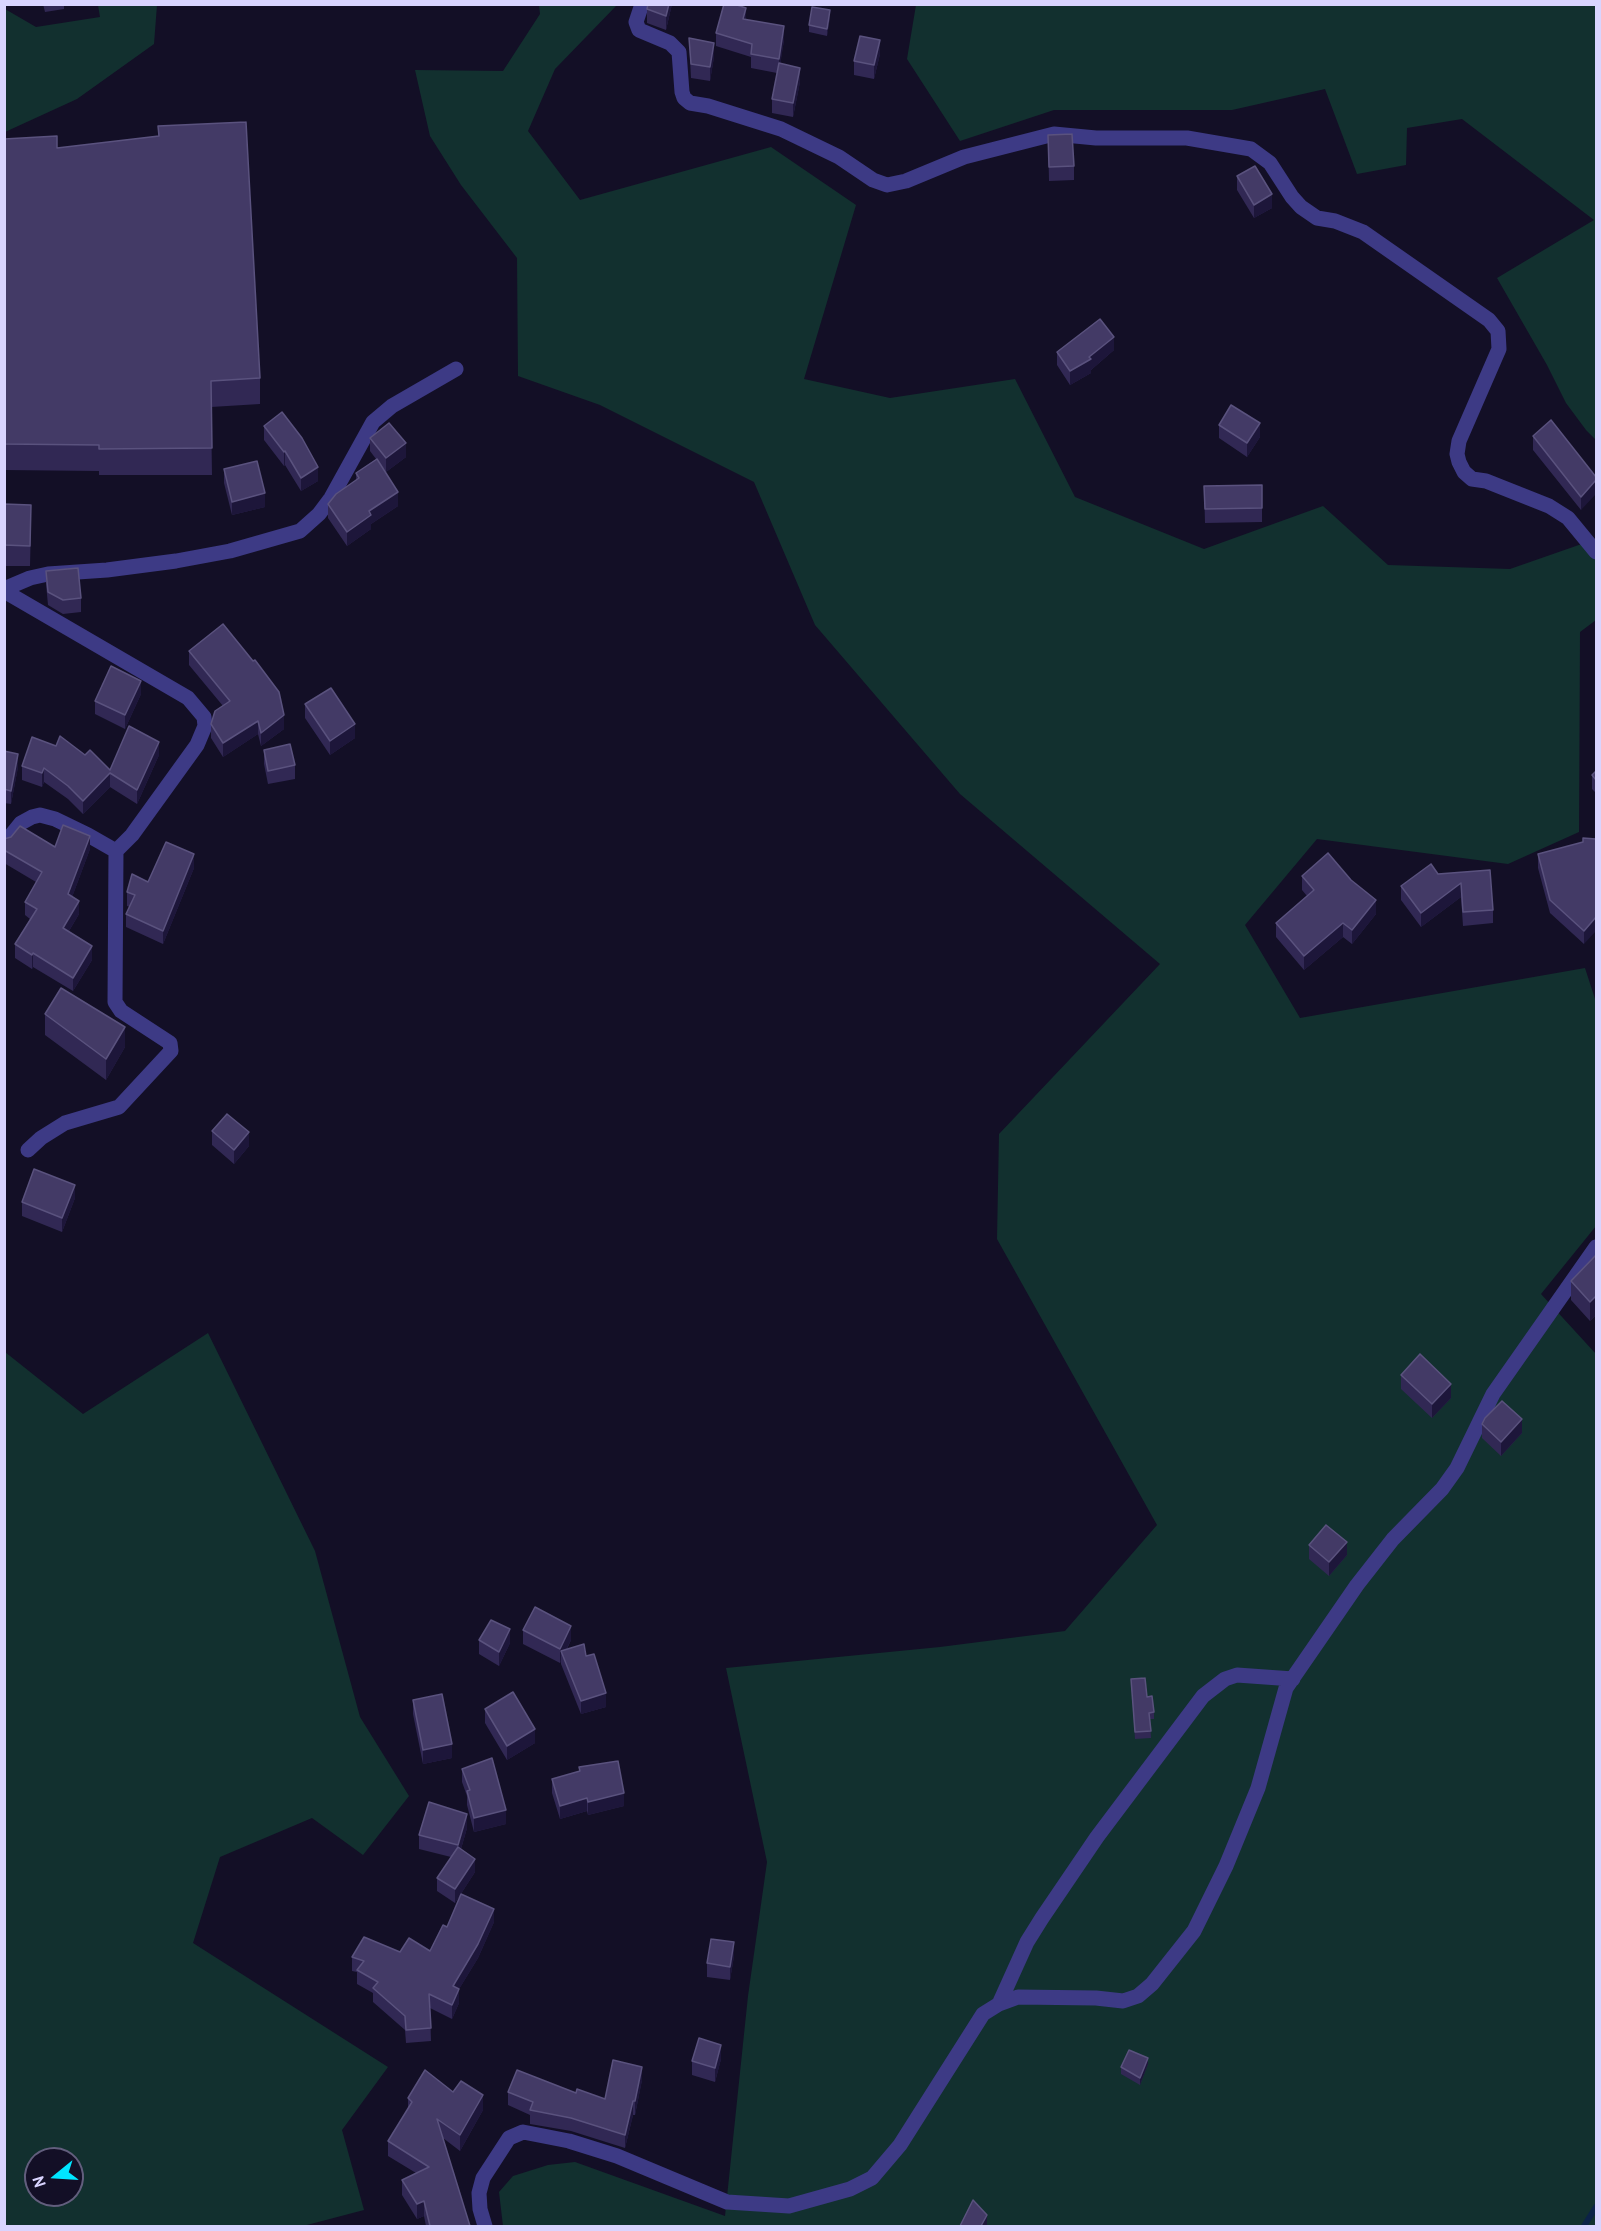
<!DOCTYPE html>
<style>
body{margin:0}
#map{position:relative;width:1601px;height:2231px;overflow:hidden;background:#130f26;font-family:"PT Sans",sans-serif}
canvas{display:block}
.frame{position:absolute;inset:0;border:6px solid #d9d4ff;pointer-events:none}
.north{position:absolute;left:24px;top:2147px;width:60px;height:60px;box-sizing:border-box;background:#130f26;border:2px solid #625e7d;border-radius:50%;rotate:252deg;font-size:16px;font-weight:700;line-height:24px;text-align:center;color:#d9d4ff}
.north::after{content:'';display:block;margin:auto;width:21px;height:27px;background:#00e5ff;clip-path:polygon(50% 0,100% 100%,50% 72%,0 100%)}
</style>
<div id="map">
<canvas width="1601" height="2231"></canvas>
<div class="frame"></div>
<div class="north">N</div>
</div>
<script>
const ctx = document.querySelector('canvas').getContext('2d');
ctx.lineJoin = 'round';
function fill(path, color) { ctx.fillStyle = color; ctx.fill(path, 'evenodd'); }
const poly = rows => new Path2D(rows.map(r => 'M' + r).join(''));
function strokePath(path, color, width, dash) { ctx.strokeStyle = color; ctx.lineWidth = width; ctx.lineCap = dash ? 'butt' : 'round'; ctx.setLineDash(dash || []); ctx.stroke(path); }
const green = poly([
 [98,5,157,5,154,44,77,99,5,132,5,9,36,27,100,17],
 [539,5,617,5,555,69,528,131,580,200,771,147,856,205,804,379,890,398,1015,379,1075,497,1204,549,1323,506,1388,565,1510,569,1596,539,1596,620,1580,632,1579,832,1508,864,1317,839,1245,925,1300,1018,1585,968,1596,1002,1596,1226,1541,1294,1596,1354,1596,2226,503,2226,499,2192,513,2176,548,2165,575,2162,725,2216,748,1996,767,1862,726,1668,940,1647,1065,1631,1157,1525,997,1239,999,1134,1160,964,960,794,815,625,754,482,600,405,518,376,517,258,461,185,430,136,415,70,503,71,540,14],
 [916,5,1596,5,1596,440,1586,430,1566,403,1547,365,1497,278,1594,220,1462,119,1407,128,1406,165,1357,174,1325,89,1232,110,1054,110,960,141,907,59],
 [208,1333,315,1551,360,1717,409,1796,363,1855,312,1818,220,1857,193,1943,388,2067,342,2130,364,2210,303,2226,5,2226,5,1352,83,1414],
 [36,2159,72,2159,72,2195,36,2195]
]);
const stream = poly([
 [1584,2226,1596,2207]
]);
const minor = poly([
 [642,4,636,22,639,30,670,43,679,52,682,92,684,98,690,103,708,106,781,129,839,157,873,180,887,185,906,181,964,157,1054,134,1096,138,1187,138,1251,149,1270,163,1292,197,1301,207,1317,218,1335,221,1363,232,1489,320,1498,331,1499,349,1459,441,1457,454,1459,462,1464,472,1472,479,1486,481,1549,506,1568,518,1596,552],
 [4,589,30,578,48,574,107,570,176,561,230,551,300,531,319,514,331,498,373,422,392,406,456,369],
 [4,591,188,698,204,717,205,726,197,745,132,835,116,851,115,1002,121,1011,170,1043,171,1051,119,1107,65,1123,41,1138,28,1150],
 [4,844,21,823,32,817,40,815,55,819,88,835,116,851],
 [999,2004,1027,1942,1042,1918,1097,1837,1203,1696,1225,1679,1237,1675,1293,1679],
 [485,2226,480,2209,479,2193,483,2178,509,2138,523,2132,569,2141,617,2156,727,2202,789,2206,850,2189,872,2178,900,2145,983,2014,999,2004,1018,1997,1096,1998,1123,2001,1138,1996,1152,1984,1194,1931,1226,1866,1258,1788,1286,1688,1357,1585,1393,1539,1442,1489,1457,1468,1493,1394,1596,1247]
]);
const wall = poly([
 [43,4,64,4,64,9,45,12],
 [648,4,672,4,666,30,647,23,647,9],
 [830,17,827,36,809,32,809,25],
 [746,20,784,40,780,64,800,82,793,117,772,113,772,99,777,73,751,68,751,57,716,46,716,33],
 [689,38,714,57,710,81,691,78],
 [880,54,874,79,854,75,854,61],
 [158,126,260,378,260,404,211,407,212,475,99,475,99,471,4,470,4,139,57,148,158,136],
 [1048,135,1074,166,1074,180,1049,181],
 [1237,176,1272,208,1254,218,1237,190],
 [1114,350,1091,370,1091,373,1070,385,1057,365,1057,352],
 [1219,425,1260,437,1247,457,1219,438],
 [264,426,318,481,301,491,285,465,284,466,264,440],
 [1533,436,1596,477,1581,510,1533,450],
 [370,438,406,457,386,472,379,462,398,506,371,524,371,529,347,546,328,518,328,504,356,480,356,473,376,459,370,451],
 [224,469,265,507,232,515,224,483],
 [1262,485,1262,522,1205,523,1204,486],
 [4,504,31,525,30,566,4,566],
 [46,571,81,598,81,612,63,614,48,605,46,584],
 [189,651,284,729,261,746,258,734,223,757,211,738,211,724,223,706,189,665],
 [141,694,125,729,95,714,95,701],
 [305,704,355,738,330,755,305,718],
 [264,750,295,765,295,779,268,784,264,764],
 [4,751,18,767,11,804,4,803],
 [85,755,110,770,159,755,137,804,110,787,83,814,68,799,44,782,42,787,22,780,22,766],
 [1596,771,1596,793,1592,789,1592,775],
 [4,839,55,847,90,849,72,897,79,914,69,931,92,960,73,991,33,967,32,969,15,958,15,944,30,919,25,915,25,902,36,882,4,863],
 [1596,839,1584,944,1550,913,1538,868,1538,854],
 [194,868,163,944,126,927,126,914,130,907,127,906,127,892,148,882],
 [1490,870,1493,910,1493,923,1463,926,1461,897,1421,927,1401,900,1401,886,1438,874],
 [1302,876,1376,914,1352,944,1343,937,1304,970,1276,937,1276,923,1307,896,1302,890],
 [45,1014,125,1047,106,1080,45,1035],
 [212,1131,249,1146,234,1164,212,1145],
 [75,1198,62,1232,22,1216,22,1202],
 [1596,1247,1596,1315,1590,1321,1571,1300,1571,1281,1596,1256],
 [1401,1375,1451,1398,1432,1418,1401,1389],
 [1482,1424,1522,1433,1501,1456,1482,1438],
 [1309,1545,1347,1555,1329,1576,1309,1559],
 [523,1630,571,1640,567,1649,586,1656,606,1707,581,1714,561,1664,561,1661,560,1663,523,1644],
 [479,1640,510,1643,499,1666,479,1654],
 [1131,1679,1147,1697,1154,1712,1154,1719,1150,1719,1151,1738,1135,1739],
 [413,1700,452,1758,423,1764,413,1714],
 [485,1709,535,1743,507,1760,485,1723],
 [579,1767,624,1806,588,1815,587,1811,560,1819,552,1793,552,1779,579,1771],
 [462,1769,506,1824,474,1832,467,1805,467,1796,462,1782],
 [467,1828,461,1849,475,1872,455,1903,437,1891,437,1878,451,1857,419,1849,419,1835],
 [494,1922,478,1958,459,1989,459,2003,452,2019,430,2008,431,2041,406,2043,405,2030,373,2002,373,1993,357,1984,357,1972,352,1971,352,1957,400,1952,430,1951,447,1927],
 [734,1956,730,1980,707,1977,707,1963],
 [721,2059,715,2082,692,2075,692,2061],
 [1148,2064,1140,2085,1121,2074,1121,2067],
 [642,2080,635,2115,633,2115,625,2148,571,2131,530,2124,530,2115,508,2105,508,2092,576,2093,605,2099],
 [453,2092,483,2110,460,2151,443,2138,470,2226,426,2226,424,2216,417,2219,402,2195,402,2180,416,2173,388,2156,388,2141,408,2109,408,2098]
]);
const shadedWall = poly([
 [669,4,672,4,666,30,666,16],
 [746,8,746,22,743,19],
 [830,10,830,17,827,36,827,29],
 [784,26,784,40,779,73,779,59],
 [880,40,880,54,874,79,874,65],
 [714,43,714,57,710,81,710,67],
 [800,68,800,82,793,117,793,103],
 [1272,194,1272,208,1254,218,1254,205],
 [1114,337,1114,350,1091,370,1091,373,1070,385,1070,371],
 [1260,423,1260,437,1247,457,1247,443],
 [406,443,406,457,386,472,386,458],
 [285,451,285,465,284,466,284,452],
 [318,467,318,481,301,491,301,478],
 [1596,480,1596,494,1581,510,1581,497],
 [398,492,398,506,371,524,371,529,347,546,347,532,369,511],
 [265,493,265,507,232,515,232,502],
 [141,681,141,694,125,729,125,715],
 [284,715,284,729,261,746,261,733],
 [258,721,258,734,223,757,223,743],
 [355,724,355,738,330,755,330,741],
 [159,742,159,755,137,804,137,790],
 [18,754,18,767,11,804,11,791],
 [44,768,44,782,42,787,42,773],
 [110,773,110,787,83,814,83,801],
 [90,836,90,849,68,908,68,894],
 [194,854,194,868,163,944,163,931],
 [1461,883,1461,897,1421,927,1421,913],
 [1376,900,1376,914,1352,944,1352,930],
 [79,901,79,914,63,941,63,928],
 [1596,917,1596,931,1584,944,1584,931],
 [1343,923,1343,937,1304,970,1304,956],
 [92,946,92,960,73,991,73,978],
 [33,953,33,967,32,969,32,955],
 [125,1027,125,1047,106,1080,106,1059],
 [249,1132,249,1146,234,1164,234,1150],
 [75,1185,75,1198,62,1232,62,1218],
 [1596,1296,1596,1315,1590,1321,1590,1302],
 [1451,1384,1451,1398,1432,1418,1432,1404],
 [1522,1419,1522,1433,1501,1456,1501,1442],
 [1347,1542,1347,1555,1329,1576,1329,1562],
 [571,1626,571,1640,563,1656,561,1651,561,1661,560,1663,560,1649],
 [510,1629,510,1643,499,1666,499,1652],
 [606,1693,606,1707,581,1714,581,1701],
 [535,1729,535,1743,507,1760,507,1746],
 [452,1744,452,1758,423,1764,423,1750],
 [624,1793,624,1806,588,1815,588,1802],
 [587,1798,587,1811,560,1819,560,1806],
 [506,1810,506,1824,474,1832,474,1818],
 [467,1814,467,1828,458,1859,458,1845],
 [475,1859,475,1872,455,1903,455,1889],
 [494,1909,494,1922,478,1958,453,1999,453,1986],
 [734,1942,734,1956,730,1980,730,1967],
 [459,1989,459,2003,452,2019,452,2005],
 [721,2045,721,2059,715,2082,715,2068],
 [1148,2058,1148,2064,1140,2085,1140,2078],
 [642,2067,642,2080,635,2115,635,2101],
 [483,2095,483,2110,460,2151,460,2135],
 [633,2101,633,2115,625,2148,625,2135],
 [424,2201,424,2216,417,2219,417,2204],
 [987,2215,987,2226,981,2226]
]);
const building = poly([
 [648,4,669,4,666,16,647,9,648,4],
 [724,4,734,4,746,8,743,19,784,26,779,59,751,54,752,44,716,33,724,4],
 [812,7,830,10,827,29,809,25,812,7],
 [860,36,880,40,874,65,854,61,860,36],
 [689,38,714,43,710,67,691,64,689,38],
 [779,63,800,68,793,103,772,99,779,63],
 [246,122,260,378,211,381,212,448,99,449,99,445,4,444,4,139,57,136,57,148,159,136,158,126,246,122],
 [1072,134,1074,166,1049,167,1048,135,1072,134],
 [1255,166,1272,194,1254,205,1237,176,1255,166],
 [1100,319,1114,337,1089,357,1091,359,1070,371,1057,352,1100,319],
 [1231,405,1260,423,1247,443,1219,425,1231,405],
 [282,412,302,438,318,467,301,478,285,451,284,452,264,426,282,412],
 [1551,420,1596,477,1596,480,1581,497,1533,436,1551,420],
 [389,423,406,443,386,458,370,438,389,423],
 [377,459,398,492,369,511,371,515,347,532,328,504,336,494,359,478,356,473,377,459],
 [257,461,265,493,232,502,224,469,257,461],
 [1262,485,1262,508,1205,509,1204,486,1262,485],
 [4,504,31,505,30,546,4,545,4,504],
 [78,568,81,598,63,600,48,592,46,571,78,568],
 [223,624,253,661,255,660,279,692,284,715,261,733,258,721,223,743,211,724,215,711,230,701,189,651,223,624],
 [111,666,141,681,125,715,95,701,111,666],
 [331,688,355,724,330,741,305,704,331,688],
 [129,726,159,742,137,790,110,773,83,801,68,786,44,768,42,773,22,766,32,737,56,746,60,736,85,755,90,750,110,770,129,726],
 [290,744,295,765,268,771,264,750,290,744],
 [4,751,18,754,11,791,4,789,4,751],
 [1596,771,1596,780,1592,775,1596,771],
 [63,825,90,836,68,894,79,901,63,928,92,946,73,978,33,953,32,955,15,944,37,909,25,902,42,872,4,850,4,839,11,837,20,826,55,847,63,825],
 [1583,838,1596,839,1596,917,1584,931,1550,900,1538,854,1583,842,1583,838],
 [166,842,194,854,163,931,126,914,135,895,127,892,132,874,148,882,166,842],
 [1328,853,1351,880,1376,900,1352,930,1343,923,1304,956,1276,923,1314,890,1302,876,1328,853],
 [1431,864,1438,874,1490,870,1493,910,1463,912,1461,883,1421,913,1401,886,1431,864],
 [61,988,125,1027,106,1059,45,1014,61,988],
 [227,1114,249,1132,234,1150,212,1131,227,1114],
 [34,1169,75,1185,62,1218,22,1202,34,1169],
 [1596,1255,1596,1296,1590,1302,1571,1281,1596,1255],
 [1420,1354,1451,1384,1432,1404,1401,1375,1420,1354],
 [1502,1401,1522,1419,1501,1442,1482,1424,1485,1418,1502,1401],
 [1326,1525,1347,1542,1329,1562,1309,1545,1326,1525],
 [535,1607,571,1626,560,1649,523,1630,535,1607],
 [491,1620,510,1629,499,1652,479,1640,491,1620],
 [584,1644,586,1656,594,1654,606,1693,581,1701,561,1651,584,1644],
 [1145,1678,1147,1697,1152,1696,1154,1712,1149,1713,1151,1731,1135,1732,1131,1679,1145,1678],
 [513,1692,535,1729,507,1746,485,1709,513,1692],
 [442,1694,452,1744,423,1750,413,1700,442,1694],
 [492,1758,506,1810,474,1818,467,1791,470,1790,462,1769,492,1758],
 [618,1761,624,1793,588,1802,587,1798,560,1806,552,1779,580,1771,579,1767,618,1761],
 [429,1802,467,1814,458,1845,419,1835,429,1802],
 [458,1847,475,1859,455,1889,437,1878,458,1847],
 [461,1894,494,1909,478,1944,453,1986,459,1989,452,2005,429,1994,431,2028,406,2030,405,2016,373,1988,378,1982,357,1970,364,1961,352,1957,364,1937,400,1952,409,1938,430,1951,443,1925,447,1927,461,1894],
 [711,1939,734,1942,730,1967,707,1963,711,1939],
 [699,2038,721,2045,715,2068,692,2061,699,2038],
 [1129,2050,1148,2058,1140,2078,1121,2067,1129,2050],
 [613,2060,642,2067,635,2101,633,2101,625,2135,571,2118,530,2110,533,2102,508,2092,517,2070,576,2093,577,2089,605,2099,613,2060],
 [425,2070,453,2092,461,2081,483,2095,460,2135,437,2119,470,2226,430,2226,424,2201,417,2204,402,2180,429,2167,388,2141,412,2102,408,2098,425,2070],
 [973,2200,987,2215,981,2226,960,2226,973,2200]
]);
fill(green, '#12302f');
strokePath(stream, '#0c2248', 6);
strokePath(minor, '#3d3a85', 15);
fill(wall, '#312854');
fill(shadedWall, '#1d163a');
fill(building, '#433a66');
strokePath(building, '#5a527e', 1.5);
</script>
